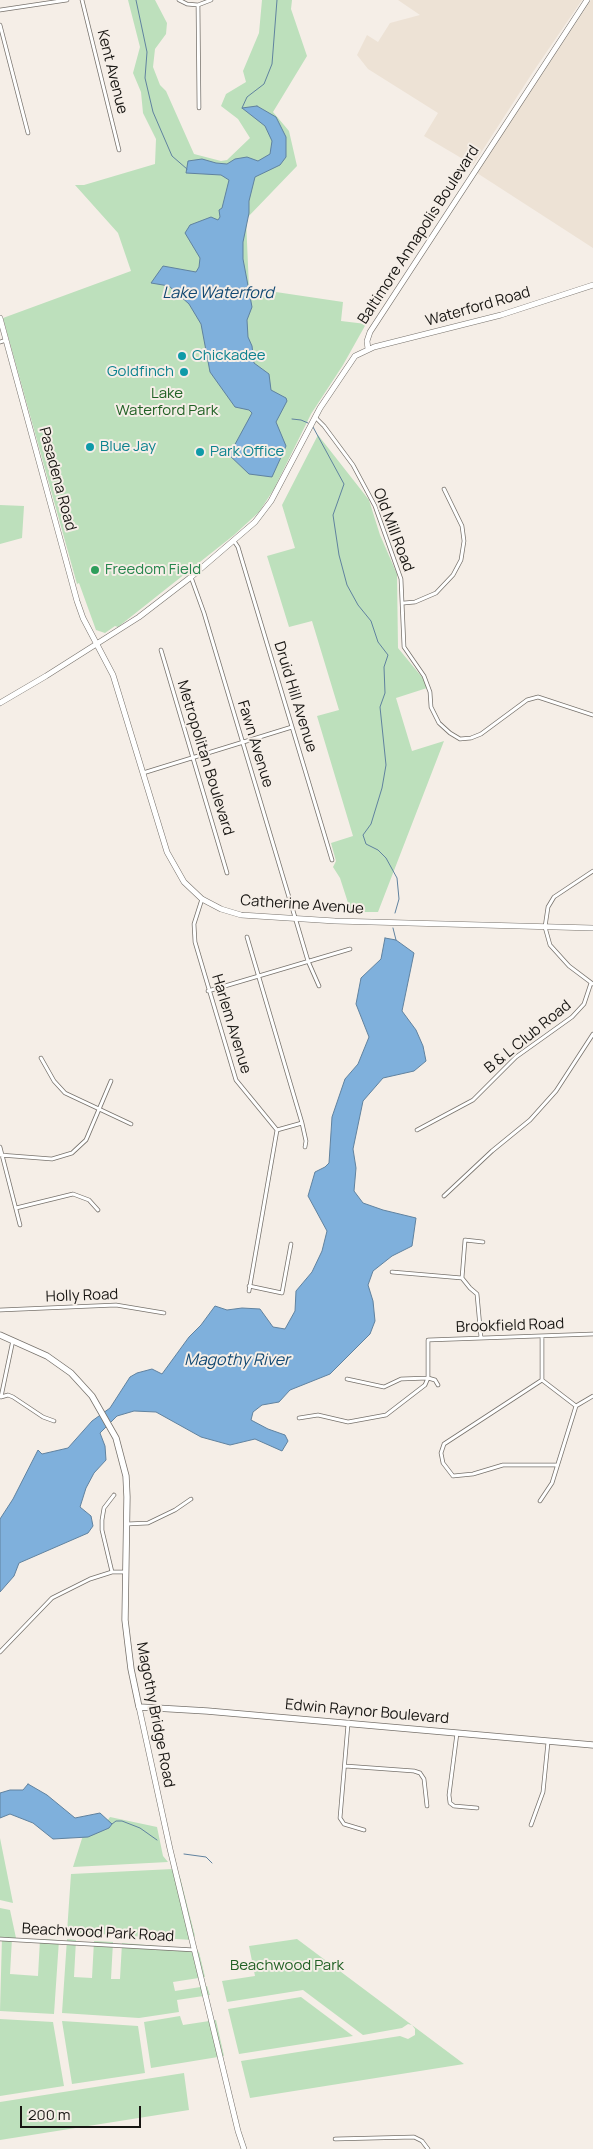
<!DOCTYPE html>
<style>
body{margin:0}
#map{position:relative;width:593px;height:2149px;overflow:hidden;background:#f5eee7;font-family:Manrope,sans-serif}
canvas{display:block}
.scale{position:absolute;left:20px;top:2106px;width:121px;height:22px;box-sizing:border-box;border:2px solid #171512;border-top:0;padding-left:6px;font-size:15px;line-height:18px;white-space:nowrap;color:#171512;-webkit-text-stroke:4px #f5eee7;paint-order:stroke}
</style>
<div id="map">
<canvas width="593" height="2149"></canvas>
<div class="scale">200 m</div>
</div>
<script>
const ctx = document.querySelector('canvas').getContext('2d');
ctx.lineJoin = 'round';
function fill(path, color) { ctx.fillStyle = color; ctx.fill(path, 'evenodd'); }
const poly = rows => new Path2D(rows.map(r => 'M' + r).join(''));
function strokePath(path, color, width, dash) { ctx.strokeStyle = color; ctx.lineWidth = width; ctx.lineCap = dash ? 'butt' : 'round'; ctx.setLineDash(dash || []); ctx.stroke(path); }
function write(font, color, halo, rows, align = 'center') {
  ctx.font = font + ' Manrope,sans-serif'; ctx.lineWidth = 4; ctx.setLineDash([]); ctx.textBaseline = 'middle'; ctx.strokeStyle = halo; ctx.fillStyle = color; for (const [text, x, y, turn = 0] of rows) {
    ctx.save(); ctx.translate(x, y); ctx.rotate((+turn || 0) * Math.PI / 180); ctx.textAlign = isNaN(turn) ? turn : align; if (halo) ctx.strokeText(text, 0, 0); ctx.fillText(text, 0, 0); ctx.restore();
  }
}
const built = poly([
 [398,0,582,0,533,72,473,165,424,136,438,113,368,69,357,55,367,35,378,42,390,23,420,15],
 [591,0,593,0,593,248,477,173]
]);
const green = poly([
 [128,0,155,0,167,23,166,34,155,49,153,67,160,85,166,91,194,154,221,161,227,160,250,138,238,119,221,106,226,94,246,82,243,71,259,33,262,0,292,0,291,9,307,56,273,112,289,131,297,166,246,219,249,288,343,302,341,321,366,324,343,365,311,414,274,489,259,512,234,535,118,627,115,626,105,633,96,630,79,583,77,584,3,318,131,271,118,233,75,185,84,185,155,164,156,139,143,113,141,92,133,73,140,47],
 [318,435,369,500,380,535,397,574,398,648,426,682,427,688,396,698,412,751,444,741,378,912,351,912,340,878,333,867,336,861,331,843,353,836,317,716,339,710,312,621,289,627,267,556,295,548,282,505],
 [0,505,24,506,22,538,0,544],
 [110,1817,157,1827,163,1856,168,1862,73,1867,85,1829,100,1831],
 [0,1838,13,1903,0,1900],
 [173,1869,180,1877,195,1936,192,1940,67,1932,71,1874],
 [0,1908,10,1910,16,1938,12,1938,10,1974,38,1976,40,1939,59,1940,54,2014,0,2011,2,1937,0,1937],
 [67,1939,76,1940,74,1977,92,1978,94,1941,113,1942,111,1979,120,1979,122,1943,195,1949,199,1952,205,1977,173,1982,175,1991,207,1986,210,1995,177,2000,179,2012,139,2018,62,2013],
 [297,1939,464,2064,250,2098,241,2061,400,2036,408,2039,415,2035,415,2029,412,2025,408,2024,402,2028,363,2035,303,1990,227,2002,222,1981,255,1976,249,1946],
 [301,1997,353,2036,239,2054,228,2009],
 [180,2016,183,2025,216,2020,224,2056,151,2068,144,2022],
 [0,2019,53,2022,64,2086,0,2096],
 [62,2021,138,2026,145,2073,72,2084],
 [184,2073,189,2110,0,2140,0,2102]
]);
const water = poly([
 [257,106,276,117,286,137,286,157,280,165,255,177,249,201,249,213,243,242,243,259,252,307,247,320,248,337,252,346,254,363,269,374,271,390,286,398,287,401,276,422,286,446,272,477,249,474,227,453,229,449,233,448,252,413,249,410,235,407,210,372,201,324,189,304,169,286,151,283,163,266,196,272,199,267,200,258,185,233,190,225,211,217,218,220,220,217,219,210,222,208,229,180,221,175,186,173,188,161,202,159,216,163,227,164,235,159,247,157,258,161,270,154,272,141,265,126,242,108,257,106],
 [385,938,396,940,414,953,402,1011,416,1030,423,1046,426,1061,414,1071,383,1078,363,1101,353,1149,356,1168,354,1191,363,1203,383,1210,416,1218,412,1246,392,1256,373,1271,368,1285,373,1301,375,1321,370,1334,330,1374,290,1390,279,1402,262,1405,253,1412,251,1420,268,1429,285,1435,288,1441,282,1451,255,1439,230,1445,201,1437,156,1412,134,1411,117,1416,100,1433,105,1446,106,1460,94,1473,86,1488,80,1507,91,1516,93,1526,88,1533,19,1563,14,1576,0,1592,0,1519,13,1499,38,1450,42,1454,68,1448,92,1421,110,1408,130,1377,137,1373,152,1369,162,1374,189,1337,201,1325,215,1306,227,1310,242,1308,260,1309,273,1327,285,1329,295,1311,296,1291,312,1272,322,1251,327,1231,308,1196,315,1172,325,1167,329,1163,332,1117,345,1079,358,1064,369,1037,356,1004,361,978,381,959,385,938],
 [28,1784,47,1795,75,1818,100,1813,112,1824,109,1828,88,1837,53,1839,33,1823,10,1814,0,1818,0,1793,10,1790,23,1790,28,1784]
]);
const stream = poly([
 [136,0,147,52,145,78,153,112,172,156,187,169],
 [242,108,247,97,264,84,272,64,277,0],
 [292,419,301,420,308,423],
 [313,427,344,484,333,515,339,555,347,585,358,605,371,621,378,642,388,655,384,667,385,693,380,707,386,765,382,788,371,824,363,835,366,844,378,850,386,858,397,878,399,899,395,913],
 [393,928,396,940],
 [112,1824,116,1821,122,1821,140,1828,157,1840],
 [184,1854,206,1857,212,1863]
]);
const street = poly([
 [82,0,119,150],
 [179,0,187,4,198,5,211,0],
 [198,5,199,108],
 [0,10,67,0],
 [0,25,28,133],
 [0,342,6,340],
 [315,417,324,426,353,465,375,506,401,579,404,647,424,676,430,692,431,707,439,723,450,733,460,739,471,738,481,734,527,700,538,697,593,715],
 [234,541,238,547,332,860],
 [191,577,204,613,297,924,308,961,319,986],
 [404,603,415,602,436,593,453,575,461,560,464,541,462,526,444,489],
 [161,650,227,873],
 [143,773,292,727],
 [593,871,554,897,548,907,545,927,550,945,569,966,593,984],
 [202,899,194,924,195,942,236,1080,277,1130],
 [247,937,302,1123,306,1141,305,1147],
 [208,991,350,949],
 [41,1058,54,1081,65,1093,131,1124],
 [277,1130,302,1123],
 [417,1130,473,1100,516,1057,572,1017,584,1004,591,983],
 [0,1147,20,1225],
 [0,1155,52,1159,72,1153,86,1140,111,1081],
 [444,1196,492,1151,530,1120,556,1091,593,1034],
 [16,1208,73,1194,89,1200,98,1210],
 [392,1272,462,1278],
 [249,1286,282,1293,291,1244],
 [249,1291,277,1130],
 [0,1310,116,1305,164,1313],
 [542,1336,542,1380,444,1444,441,1453,443,1463,453,1476,473,1474,503,1465,556,1465],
 [481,1338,477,1294,470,1288,462,1278,465,1240,483,1242],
 [13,1340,1,1397,8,1395,13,1397,43,1417,54,1421],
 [347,1379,384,1387,401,1379,428,1378,435,1380,438,1385],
 [542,1380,576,1406],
 [299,1418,318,1415,348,1422,386,1415,425,1385,428,1378,428,1340,593,1334],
 [540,1501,552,1483,576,1406,593,1396],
 [127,1524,148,1523,175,1510,191,1499],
 [112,1572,102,1530,102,1520,104,1508,114,1495],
 [0,1652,52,1598,90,1579,112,1572,126,1572],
 [348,1724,340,1818,344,1824,364,1830],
 [457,1733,449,1795,450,1803,454,1806,477,1808],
 [345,1766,414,1771,420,1773,424,1779,427,1806],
 [531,1825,543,1792,548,1742],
 [0,1939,195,1950],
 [335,2139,414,2137,422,2141,428,2149]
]);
const secondary = poly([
 [0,318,77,601,83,618,113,675,167,852,184,882,202,899,221,909,241,915,335,921,593,928],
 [368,349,367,341,370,332,587,0],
 [0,703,46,676,139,617,191,577,255,522,271,501,320,408,355,356,374,347,501,315,593,285],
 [139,1707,170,1849,238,2131,244,2149]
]);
const primary = poly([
 [0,1335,47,1356,71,1373,92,1396,116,1438,126,1476,127,1497,125,1620,131,1669,139,1707,207,1711,593,1745]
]);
const markers = [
 [182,356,5,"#0f9aa8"],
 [184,372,5,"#0f9aa8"],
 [90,447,5,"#0f9aa8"],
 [200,452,5,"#0f9aa8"],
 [95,570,5,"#2e9e5b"]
];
const streetNames = [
 ["Kent Avenue",112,72,76],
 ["Baltimore Annapolis Boulevard",419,235,-57],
 ["Waterford Road",478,307,-16],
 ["Pasadena Road",57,479,75],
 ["Old Mill Road",393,530,69],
 ["Druid Hill Avenue",295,697,73],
 ["Fawn Avenue",255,744,73],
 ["Metropolitan Boulevard",205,758,73],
 ["Catherine Avenue",302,905,4],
 ["Harlem Avenue",231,1024,73],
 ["B & L Club Road",528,1037,-39],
 ["Holly Road",82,1296,-2],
 ["Brookfield Road",510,1326,-2],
 ["Edwin Raynor Boulevard",367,1712,5],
 ["Magothy Bridge Road",155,1715,79],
 ["Beachwood Park Road",98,1933,3]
];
const cultureNames = [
 ["Chickadee",192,356],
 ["Goldfinch",174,372,"right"],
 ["Blue Jay",100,447],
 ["Park Office",210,452]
];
const parkNames = [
 ["Lake",167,394],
 ["Waterford Park",167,411],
 ["Beachwood Park",287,1966]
];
const leisureNames = [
 ["Freedom Field",105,570]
];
const waterNames = [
 ["Lake Waterford",218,294],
 ["Magothy River",237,1361]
];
fill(built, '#ede2d5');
fill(green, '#bde0bc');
fill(water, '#7fb0dc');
strokePath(water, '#60829f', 1);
strokePath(stream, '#60829f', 1);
strokePath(street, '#77726c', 4.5);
strokePath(secondary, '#77726c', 6);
strokePath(primary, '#77726c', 7);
strokePath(street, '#fff', 3);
strokePath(secondary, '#fff', 5);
strokePath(primary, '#fff', 5.5);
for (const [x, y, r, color] of markers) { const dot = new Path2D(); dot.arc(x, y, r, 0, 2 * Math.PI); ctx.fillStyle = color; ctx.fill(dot); strokePath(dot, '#f5eee7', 2); }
write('15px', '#171512', '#f5eee7', streetNames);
write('15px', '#0d838f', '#f5eee7', cultureNames, 'left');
write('15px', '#216125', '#f5eee7', parkNames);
write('15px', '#27864d', '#f5eee7', leisureNames, 'left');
write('italic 16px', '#114872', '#f5eee7', waterNames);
</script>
